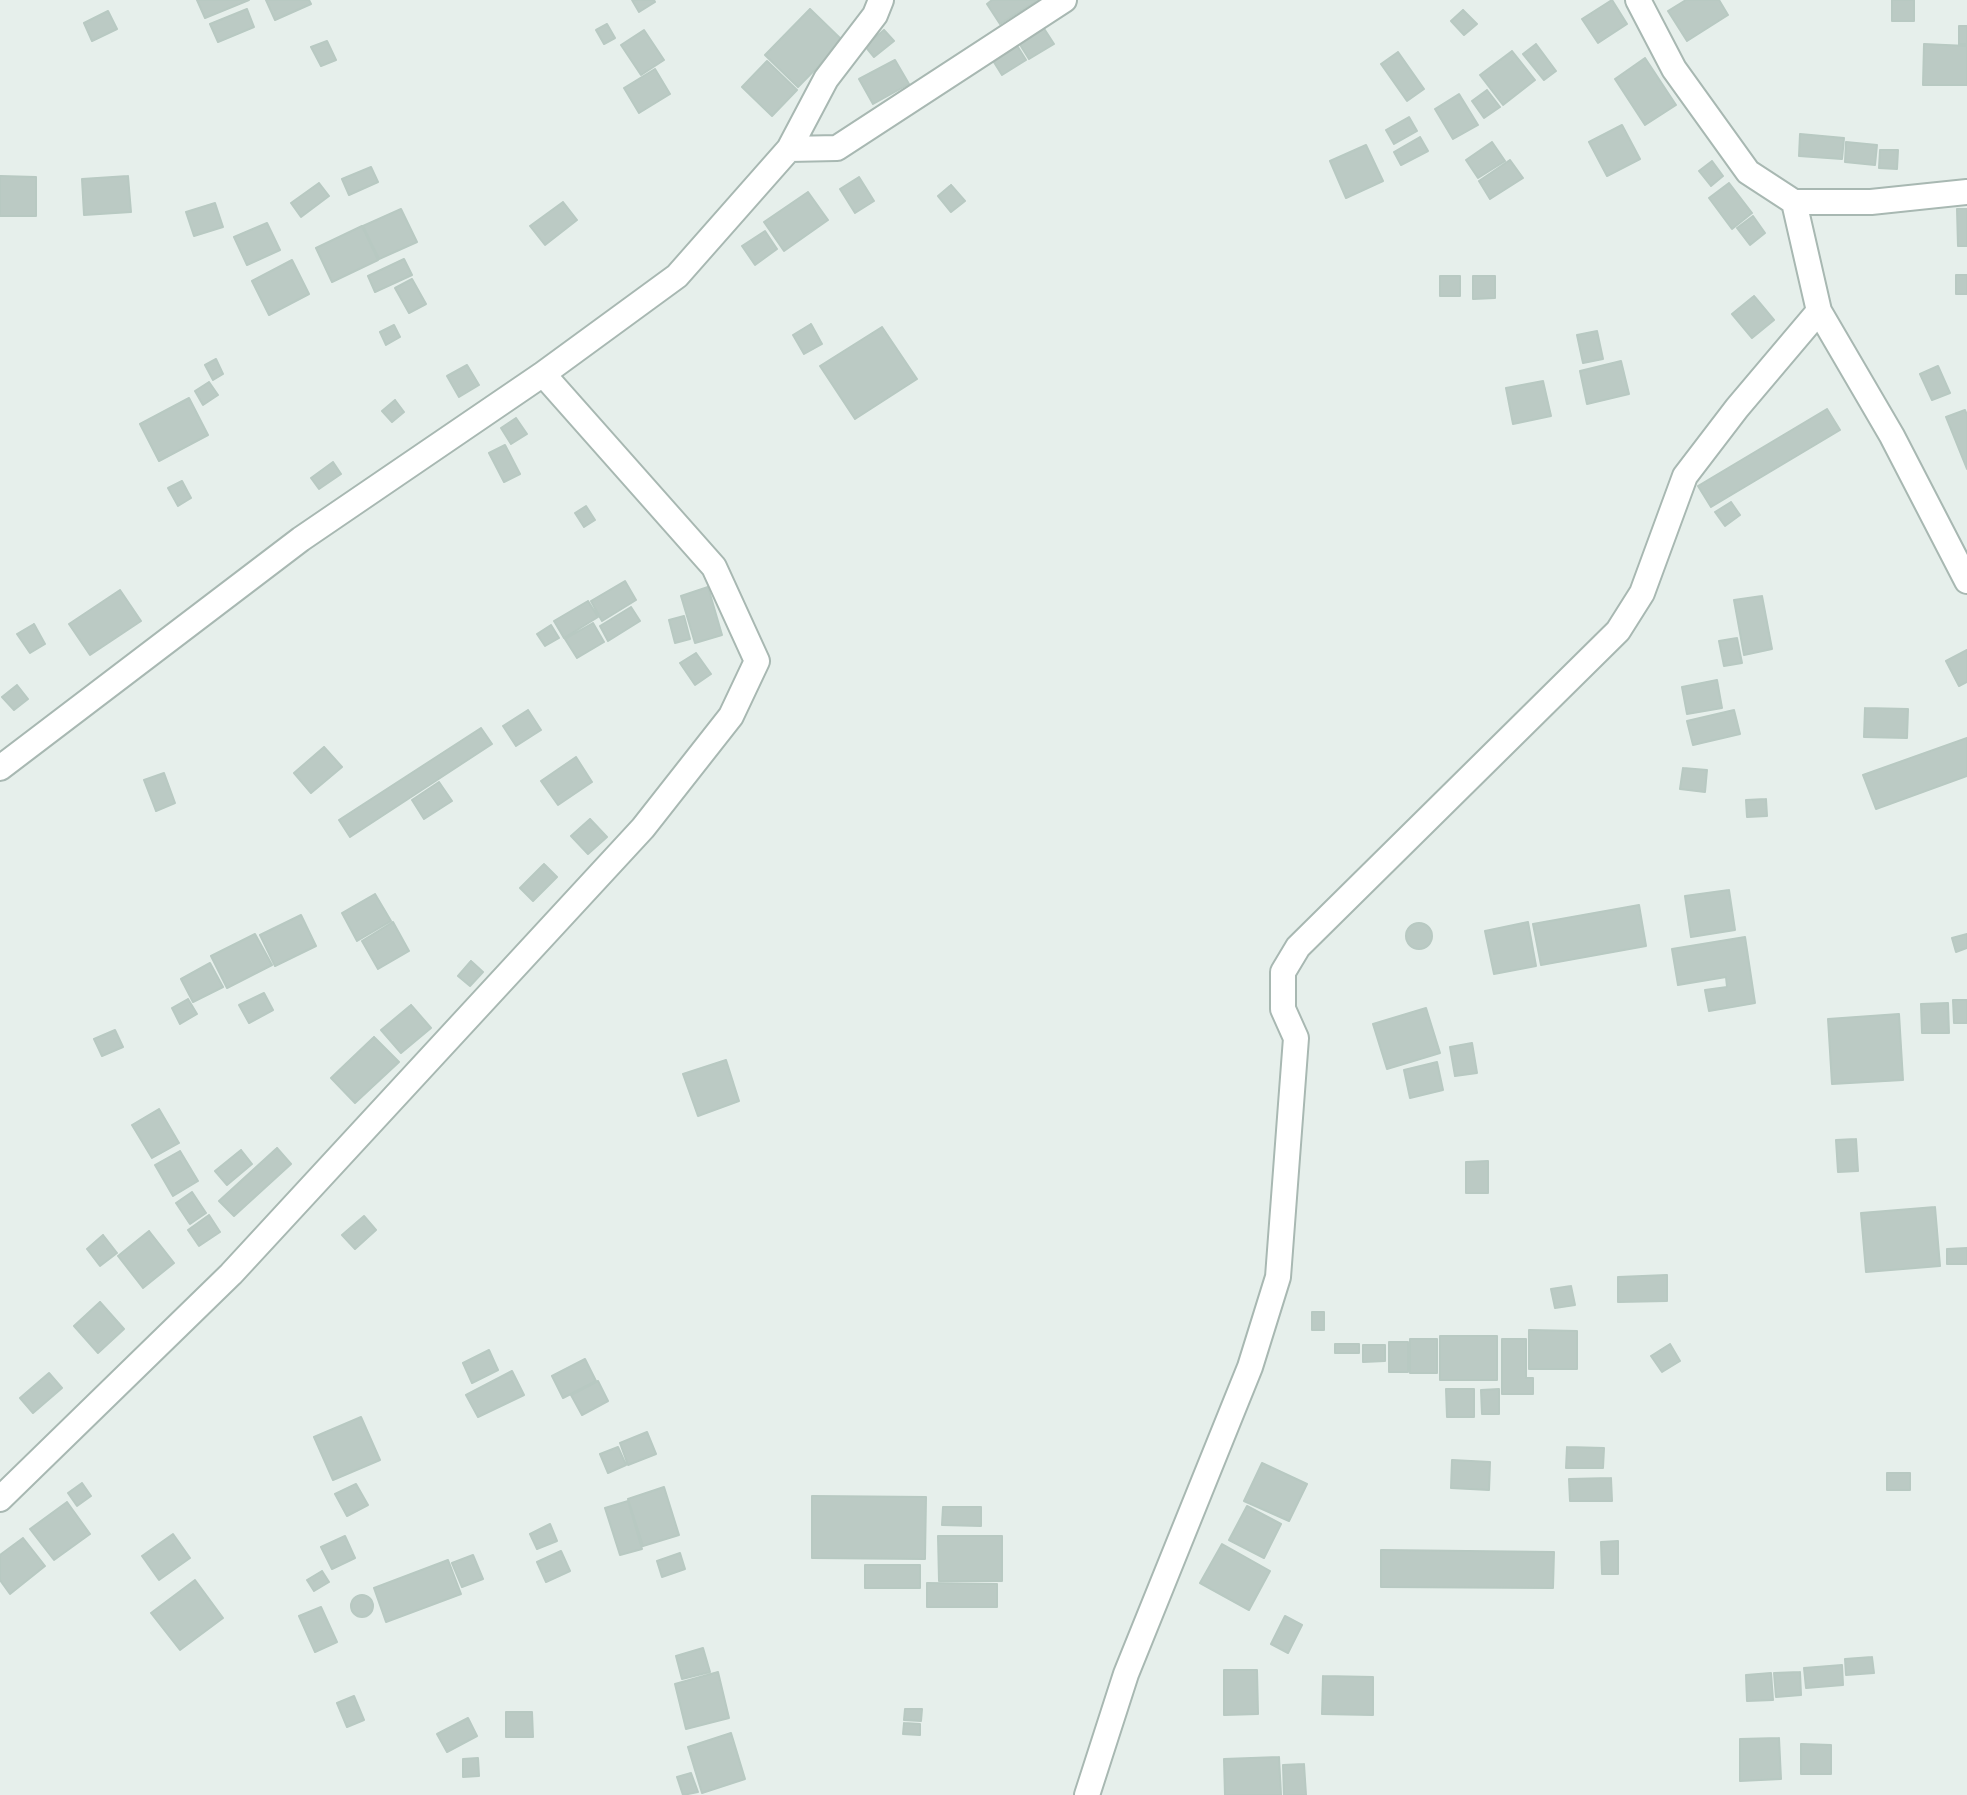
<!DOCTYPE html>
<style>
body{margin:0}
canvas{display:block;background:#e6efeb}
</style>
<canvas width="1967" height="1795"></canvas>
<script>
const ctx = document.querySelector('canvas').getContext('2d');
ctx.lineJoin = 'round';
function fill(path, color) { ctx.fillStyle = color; ctx.fill(path, 'evenodd'); }
const poly = rows => new Path2D(rows.map(r => 'M' + r).join(''));
function strokePath(path, color, width, dash) { ctx.strokeStyle = color; ctx.lineWidth = width; ctx.lineCap = dash ? 'butt' : 'round'; ctx.setLineDash(dash || []); ctx.stroke(path); }
const building = poly([
 [197,0,249,0,205,18,197,0],
 [266,0,309,0,311,4,275,20,266,0],
 [632,0,654,0,655,2,639,12,632,0],
 [992,0,1038,0,1000,24,987,4,992,0],
 [1612,0,1627,24,1598,43,1582,19,1612,0],
 [1686,0,1719,0,1728,15,1687,41,1668,11,1686,0],
 [1892,0,1914,0,1914,21,1892,21,1892,0],
 [247,9,254,27,218,42,210,24,247,9],
 [810,9,843,41,798,87,765,55,810,9],
 [1463,10,1477,24,1464,35,1451,21,1463,10],
 [108,11,117,29,92,41,84,23,108,11],
 [607,24,615,38,604,44,596,30,607,24],
 [1959,26,1967,26,1967,44,1959,44,1959,26],
 [1043,27,1054,44,1029,59,1019,43,1043,27],
 [644,30,664,60,641,75,621,45,644,30],
 [884,30,894,41,874,57,865,46,884,30],
 [327,41,336,60,321,66,311,47,327,41],
 [1016,44,1026,60,1002,75,992,59,1016,44],
 [1536,44,1556,71,1544,80,1523,54,1536,44],
 [1924,44,1967,46,1967,85,1923,85,1924,44],
 [1512,51,1535,80,1503,105,1480,75,1512,51],
 [1398,52,1424,89,1407,101,1381,64,1398,52],
 [1645,58,1676,105,1645,125,1615,79,1645,58],
 [895,60,909,84,873,104,859,79,895,60],
 [767,61,797,90,772,116,742,87,767,61],
 [655,69,670,94,639,113,624,88,655,69],
 [1487,90,1500,107,1484,118,1472,101,1487,90],
 [1459,94,1478,125,1453,139,1435,109,1459,94],
 [1409,117,1417,131,1394,144,1386,130,1409,117],
 [1622,125,1640,159,1607,176,1589,142,1622,125],
 [1800,134,1844,138,1842,159,1799,156,1800,134],
 [1420,137,1428,151,1401,165,1394,152,1420,137],
 [1492,142,1505,161,1478,178,1466,160,1492,142],
 [1846,142,1877,145,1875,165,1845,162,1846,142],
 [1366,145,1383,181,1346,198,1330,161,1366,145],
 [1880,150,1898,150,1897,169,1879,168,1880,150],
 [1510,160,1523,178,1490,199,1479,181,1510,160],
 [1712,161,1723,176,1711,186,1699,171,1712,161],
 [371,167,378,182,349,195,342,179,371,167],
 [0,176,36,177,36,216,0,216,0,176],
 [128,176,131,212,84,215,82,179,128,176],
 [859,177,874,201,855,213,840,189,859,177],
 [319,183,329,196,301,217,291,203,319,183],
 [1729,183,1752,213,1732,229,1709,198,1729,183],
 [951,185,965,201,951,212,938,196,951,185],
 [808,192,828,220,784,251,764,222,808,192],
 [563,202,577,220,545,245,530,226,563,202],
 [215,203,223,227,194,236,186,212,215,203],
 [401,209,417,242,379,259,363,226,401,209],
 [1957,209,1967,209,1967,246,1958,246,1957,209],
 [1753,216,1765,233,1750,245,1737,228,1753,216],
 [267,223,280,250,247,265,234,237,267,223],
 [362,226,378,260,332,282,316,248,362,226],
 [765,231,777,249,755,265,742,246,765,231],
 [404,259,412,275,375,292,368,276,404,259],
 [292,260,309,294,269,315,252,281,292,260],
 [1956,275,1967,275,1967,294,1956,294,1956,275],
 [1440,276,1460,276,1460,296,1440,296,1440,276],
 [1473,276,1495,276,1495,298,1473,299,1473,276],
 [412,279,426,304,409,313,395,288,412,279],
 [1754,296,1774,320,1752,338,1732,314,1754,296],
 [811,324,822,344,804,354,793,335,811,324],
 [394,325,400,337,386,345,380,332,394,325],
 [882,327,917,379,855,419,820,366,882,327],
 [1597,331,1603,359,1583,363,1577,335,1597,331],
 [216,359,223,374,213,380,205,365,216,359],
 [1621,361,1629,394,1587,404,1580,371,1621,361],
 [467,365,479,385,459,397,447,376,467,365],
 [1938,366,1950,393,1932,400,1920,374,1938,366],
 [1543,381,1551,416,1513,424,1506,388,1543,381],
 [209,382,218,395,203,405,195,391,209,382],
 [189,398,208,435,159,461,140,424,189,398],
 [395,400,404,412,392,422,382,411,395,400],
 [1827,409,1840,430,1711,507,1698,486,1827,409],
 [1965,410,1967,415,1967,469,1946,417,1965,410],
 [516,418,527,434,511,444,501,428,516,418],
 [505,445,520,474,504,482,489,453,505,445],
 [333,462,341,474,319,489,311,478,333,462],
 [182,481,191,498,178,506,168,488,182,481],
 [1731,502,1740,515,1725,526,1715,512,1731,502],
 [586,506,595,520,584,527,575,513,586,506],
 [625,581,636,600,602,621,591,601,625,581],
 [708,587,722,635,695,643,681,596,708,587],
 [120,590,141,621,90,655,69,624,120,590],
 [1762,596,1772,649,1744,655,1734,600,1762,596],
 [588,601,598,617,564,638,554,621,588,601],
 [631,607,640,621,608,641,600,626,631,607],
 [684,616,690,639,675,643,669,620,684,616],
 [593,623,604,642,577,658,565,639,593,623],
 [34,624,45,644,30,653,17,634,34,624],
 [551,625,559,638,545,646,537,634,551,625],
 [1737,638,1742,663,1724,666,1719,641,1737,638],
 [1967,650,1967,682,1959,686,1946,661,1967,650],
 [696,653,711,674,695,685,680,663,696,653],
 [1717,680,1722,708,1687,714,1682,687,1717,680],
 [17,685,28,699,14,710,2,697,17,685],
 [1865,708,1908,709,1907,738,1864,737,1865,708],
 [528,710,541,730,516,746,503,726,528,710],
 [1734,710,1740,734,1693,745,1687,721,1734,710],
 [481,728,492,744,350,837,339,820,481,728],
 [1967,738,1967,776,1876,809,1863,775,1967,738],
 [324,747,342,767,311,793,294,773,324,747],
 [576,757,592,782,558,805,541,781,576,757],
 [1683,768,1707,770,1705,792,1680,789,1683,768],
 [164,773,175,803,156,811,144,780,164,773],
 [439,782,452,801,424,819,412,800,439,782],
 [1766,799,1767,816,1747,817,1746,800,1766,799],
 [590,819,607,837,588,854,571,836,590,819],
 [544,864,557,877,533,901,520,888,544,864],
 [1729,890,1735,930,1691,937,1685,896,1729,890],
 [375,894,391,921,357,941,342,913,375,894],
 [1639,905,1646,946,1541,965,1533,924,1639,905],
 [301,915,316,946,275,966,260,935,301,915],
 [393,922,409,951,378,969,362,941,393,922],
 [1528,922,1536,966,1494,974,1485,931,1528,922],
 '1406 936a13 13 0 1 1 26 0a13 13 0 1 1-26 0Z',
 [255,934,272,965,227,988,211,956,255,934],
 [1967,934,1967,948,1956,952,1952,938,1967,934],
 [1745,937,1755,1003,1709,1011,1705,990,1727,987,1726,977,1678,985,1672,949,1745,937],
 [471,961,483,972,470,986,458,976,471,961],
 [210,963,223,987,193,1002,181,979,210,963],
 [264,993,273,1010,249,1023,239,1005,264,993],
 [188,999,197,1014,180,1024,172,1008,188,999],
 [1953,1000,1967,1000,1967,1023,1954,1023,1953,1000],
 [1948,1003,1949,1033,1922,1033,1921,1004,1948,1003],
 [411,1005,431,1028,401,1053,381,1030,411,1005],
 [1426,1008,1440,1053,1387,1069,1373,1024,1426,1008],
 [1899,1014,1903,1080,1832,1084,1828,1019,1899,1014],
 [115,1030,123,1047,102,1056,94,1039,115,1030],
 [374,1037,399,1062,355,1103,331,1078,374,1037],
 [1472,1043,1477,1073,1455,1076,1450,1047,1472,1043],
 [726,1060,739,1101,698,1116,683,1074,726,1060],
 [1437,1062,1443,1090,1410,1098,1404,1070,1437,1062],
 [159,1109,179,1143,152,1158,132,1125,159,1109],
 [1856,1139,1858,1171,1838,1172,1836,1140,1856,1139],
 [277,1148,291,1164,234,1216,219,1201,277,1148],
 [241,1150,252,1164,227,1185,215,1171,241,1150],
 [180,1151,198,1181,173,1196,155,1165,180,1151],
 [1488,1161,1488,1193,1466,1193,1466,1162,1488,1161],
 [192,1192,206,1213,190,1224,176,1203,192,1192],
 [1935,1207,1940,1266,1866,1272,1861,1213,1935,1207],
 [209,1215,220,1232,199,1246,188,1230,209,1215],
 [364,1216,376,1230,355,1249,342,1235,364,1216],
 [149,1231,174,1263,143,1288,118,1256,149,1231],
 [103,1235,117,1253,100,1266,87,1249,103,1235],
 [1967,1248,1967,1264,1947,1264,1947,1249,1967,1248],
 [1667,1275,1667,1301,1618,1302,1618,1277,1667,1275],
 [1571,1286,1575,1305,1555,1308,1551,1289,1571,1286],
 [100,1302,124,1329,98,1353,74,1326,100,1302],
 [1312,1312,1324,1312,1324,1330,1312,1330,1312,1312],
 [1529,1330,1577,1331,1577,1369,1529,1369,1529,1330],
 [1440,1336,1497,1336,1497,1380,1440,1380,1440,1336],
 [1410,1339,1437,1339,1437,1373,1410,1373,1410,1339],
 [1502,1339,1526,1339,1526,1378,1533,1378,1533,1394,1502,1394,1502,1339],
 [1389,1342,1408,1342,1408,1372,1389,1372,1389,1342],
 [1335,1344,1359,1344,1359,1353,1335,1353,1335,1344],
 [1670,1344,1680,1361,1662,1372,1651,1356,1670,1344],
 [1363,1345,1385,1345,1385,1361,1363,1362,1363,1345],
 [489,1350,498,1370,472,1383,463,1363,489,1350],
 [585,1359,596,1381,563,1398,552,1376,585,1359],
 [512,1371,524,1395,478,1417,466,1395,512,1371],
 [49,1373,62,1388,33,1413,20,1398,49,1373],
 [598,1381,608,1401,582,1415,571,1395,598,1381],
 [1446,1389,1474,1389,1474,1417,1447,1417,1446,1389],
 [1499,1389,1499,1414,1482,1414,1481,1390,1499,1389],
 [361,1417,380,1460,333,1480,314,1437,361,1417],
 [647,1432,656,1454,628,1465,620,1443,647,1432],
 [618,1447,626,1465,608,1473,600,1454,618,1447],
 [1567,1447,1604,1448,1603,1468,1566,1468,1567,1447],
 [1452,1460,1490,1462,1489,1490,1451,1488,1452,1460],
 [1262,1463,1307,1484,1289,1521,1244,1501,1262,1463],
 [1887,1473,1910,1473,1910,1490,1887,1490,1887,1473],
 [1611,1478,1612,1501,1570,1501,1569,1479,1611,1478],
 [82,1483,91,1496,77,1506,68,1493,82,1483],
 [356,1484,368,1505,347,1516,335,1494,356,1484],
 [664,1487,679,1535,643,1546,628,1499,664,1487],
 [812,1496,926,1497,925,1559,812,1558,812,1496],
 [628,1501,642,1549,620,1555,605,1508,628,1501],
 [67,1502,90,1534,54,1560,30,1529,67,1502],
 [1247,1506,1281,1524,1264,1558,1229,1540,1247,1506],
 [943,1507,981,1507,981,1526,942,1525,943,1507],
 [550,1524,557,1541,537,1549,530,1534,550,1524],
 [173,1534,190,1558,159,1580,142,1556,173,1534],
 [345,1536,355,1558,332,1569,321,1547,345,1536],
 [938,1536,1002,1536,1002,1581,939,1581,938,1536],
 [23,1538,45,1566,10,1594,0,1580,0,1555,23,1538],
 [1618,1541,1618,1574,1602,1574,1601,1542,1618,1541],
 [1222,1544,1270,1571,1249,1610,1200,1583,1222,1544],
 [1381,1550,1554,1552,1553,1588,1381,1587,1381,1550],
 [561,1551,570,1571,546,1582,537,1562,561,1551],
 [680,1553,685,1569,662,1577,657,1561,680,1553],
 [473,1555,483,1579,462,1587,452,1563,473,1555],
 [448,1560,461,1594,386,1622,374,1588,448,1560],
 [865,1565,920,1565,920,1588,865,1588,865,1565],
 [322,1571,329,1582,314,1591,307,1580,322,1571],
 [195,1580,223,1618,180,1650,151,1613,195,1580],
 [927,1583,997,1584,997,1607,927,1607,927,1583],
 '351 1606a11 11 0 1 1 22 0a11 11 0 1 1-22 0Z',
 [321,1607,337,1642,315,1652,299,1616,321,1607],
 [1285,1616,1302,1625,1288,1653,1271,1644,1285,1616],
 [703,1648,710,1672,682,1679,676,1656,703,1648],
 [1872,1657,1874,1673,1846,1675,1845,1659,1872,1657],
 [1842,1665,1843,1685,1806,1688,1804,1668,1842,1665],
 [1224,1670,1257,1670,1258,1714,1224,1715,1224,1670],
 [718,1672,729,1718,686,1729,675,1684,718,1672],
 [1800,1672,1801,1695,1776,1697,1774,1673,1800,1672],
 [1771,1673,1773,1700,1747,1701,1746,1675,1771,1673],
 [1323,1676,1373,1677,1373,1715,1322,1714,1323,1676],
 [354,1696,364,1720,347,1727,337,1703,354,1696],
 [905,1709,922,1709,921,1721,904,1720,905,1709],
 [506,1712,532,1712,533,1737,506,1737,506,1712],
 [468,1718,477,1736,447,1752,437,1734,468,1718],
 [904,1723,920,1724,920,1735,903,1734,904,1723],
 [731,1733,745,1779,702,1793,688,1747,731,1733],
 [1779,1738,1781,1779,1740,1781,1740,1739,1779,1738],
 [1801,1744,1831,1745,1831,1774,1801,1774,1801,1744],
 [1279,1757,1281,1795,1225,1795,1224,1759,1279,1757],
 [478,1758,479,1776,463,1777,463,1759,478,1758],
 [1304,1764,1306,1795,1284,1795,1283,1765,1304,1764],
 [691,1773,698,1792,683,1795,677,1777,691,1773]
]);
const street = poly([
 [1638,0,1674,69,1748,172,1794,202,1871,202,1967,192],
 [789,149,837,148,1064,0],
 [1819,311,1892,436,1967,581],
 [0,768,301,539,543,374,677,276,789,149,826,79,875,15,881,0],
 [0,1499,231,1274,643,828,731,716,757,661,714,567,543,374],
 [1087,1795,1126,1674,1250,1367,1278,1277,1296,1038,1283,1009,1283,972,1298,947,1618,631,1642,593,1685,476,1737,408,1819,311,1794,202]
]);
fill(building, '#bbcac4');
strokePath(building, '#b8c9c2', 2);
strokePath(street, '#a8b8b2', 28);
strokePath(street, '#fff', 24);
</script>
